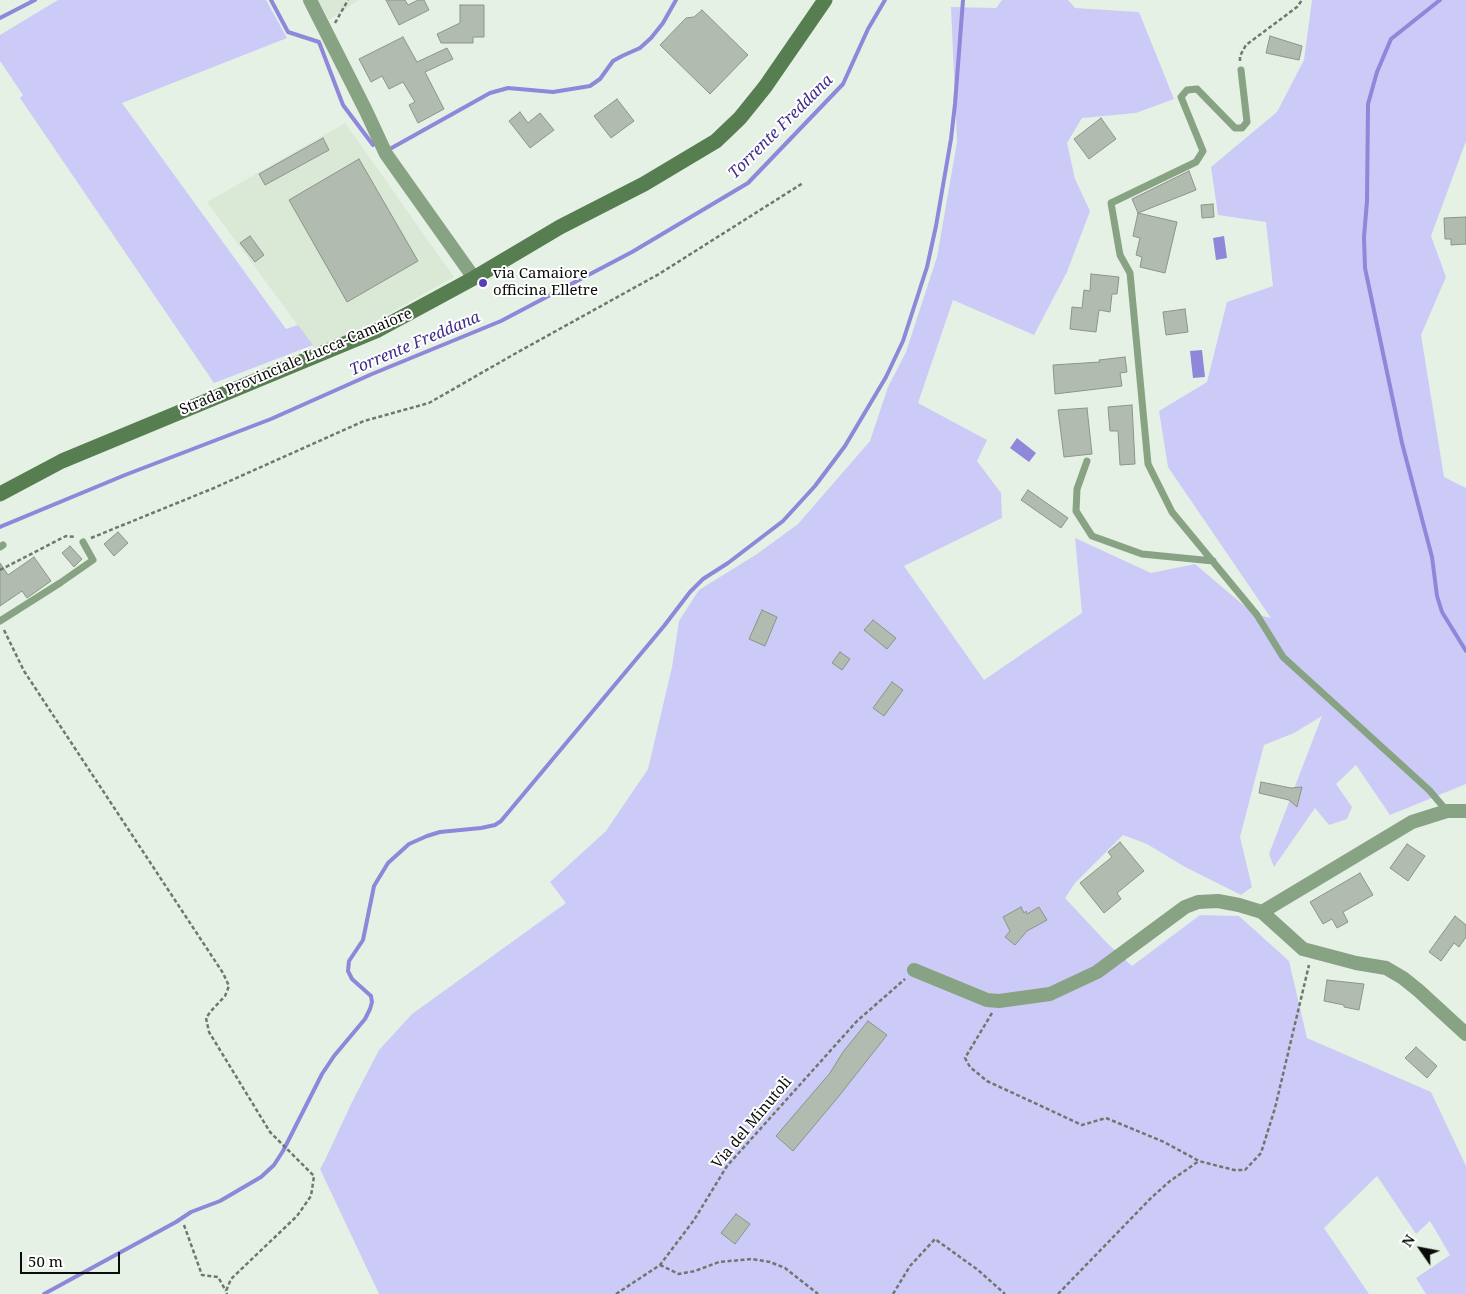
<!DOCTYPE html>
<style>
body{margin:0}
#map{position:relative;width:1466px;height:1294px;overflow:hidden;background:#e6f1e5;font-family:"Noto Serif",serif}
canvas{display:block}
.north{position:absolute;left:1396px;top:1224px;width:50px;height:50px;-webkit-text-stroke:4px #fff;paint-order:stroke;rotate:303deg;font-size:14px;font-weight:700;line-height:20px;text-align:center;color:#090c08}
.north::after{content:'';display:block;margin:auto;width:18px;height:22px;background:#090c08;clip-path:polygon(50% 0,100% 100%,50% 72%,0 100%)}
.scale{position:absolute;left:20px;top:1252px;width:100px;height:22px;box-sizing:border-box;border:2px solid #090c08;border-top:0;padding-left:6px;font-size:15px;line-height:18px;white-space:nowrap;color:#090c08;-webkit-text-stroke:4px #fff;paint-order:stroke}
</style>
<div id="map">
<canvas width="1466" height="1294"></canvas>
<div class="north">N</div>
<div class="scale">50 m</div>
</div>
<script>
const ctx = document.querySelector('canvas').getContext('2d');
ctx.lineJoin = 'round';
function fill(path, color) { ctx.fillStyle = color; ctx.fill(path, 'evenodd'); }
const poly = rows => new Path2D(rows.map(r => 'M' + r).join(''));
function strokePath(path, color, width, dash) { ctx.strokeStyle = color; ctx.lineWidth = width; ctx.lineCap = dash ? 'butt' : 'round'; ctx.setLineDash(dash || []); ctx.stroke(path); }
function write(font, color, halo, rows, align = 'center') {
  ctx.font = font + ' "Noto Serif",serif'; ctx.lineWidth = 4; ctx.setLineDash([]); ctx.textBaseline = 'middle'; ctx.strokeStyle = halo; ctx.fillStyle = color; for (const [text, x, y, turn = 0] of rows) {
    ctx.save(); ctx.translate(x, y); ctx.rotate((+turn || 0) * Math.PI / 180); ctx.textAlign = isNaN(turn) ? turn : align; if (halo) ctx.strokeText(text, 0, 0); ctx.fillText(text, 0, 0); ctx.restore();
  }
}
const built = poly([
 [318,0,359,0,329,20],
 [345,123,454,277,318,353,207,202]
]);
const green = poly([
 [58,0,266,0,287,38,122,103,286,329,298,325,313,345,214,383,20,98,23,95,0,61,0,35],
 [1002,0,1068,0,1075,8,1139,12,1174,99,1136,113,1082,118,1067,143,1075,179,1090,211,1067,272,1034,335,953,300,918,403,987,440,977,461,1001,493,1002,518,904,566,984,680,1082,613,1075,538,1151,573,1195,564,1254,614,1271,618,1168,467,1159,411,1207,382,1227,302,1273,286,1266,222,1218,215,1211,167,1277,112,1304,60,1312,0,1466,0,1466,141,1431,236,1446,277,1421,335,1444,477,1466,488,1466,784,1390,815,1356,765,1336,784,1352,807,1347,819,1329,825,1315,808,1274,867,1269,854,1322,716,1294,733,1264,745,1240,837,1252,887,1241,895,1185,867,1147,844,1123,835,1075,883,1065,898,1107,943,1132,966,1200,915,1239,916,1289,961,1307,1038,1431,1092,1466,1166,1466,1294,1426,1294,1416,1278,1450,1255,1430,1221,1416,1234,1377,1176,1324,1228,1369,1294,379,1294,320,1169,325,1160,352,1102,379,1050,412,1014,566,903,550,882,606,831,648,769,672,667,679,621,699,590,757,554,798,524,870,441,888,387,906,352,937,257,957,142,951,7,996,8]
]);
const water = poly([
 [1224,236,1227,258,1216,260,1213,238],
 [1202,350,1205,377,1193,378,1190,351],
 [1017,438,1036,453,1029,462,1010,448]
]);
const stream = poly([
 [271,0,288,32,319,42,343,105,373,145],
 [1440,0,1391,39,1377,72,1368,104,1367,201,1364,237,1365,268,1402,443,1432,557,1437,596,1442,612,1466,651],
 [0,18,35,0],
 [388,150,490,93,508,88,553,92,590,86,600,79,613,61,622,56,640,48,651,38,663,23,676,0],
 [0,527,125,475,271,419,372,374,501,321,632,252,748,183,843,84,868,29,885,0],
 [44,1294,176,1222,191,1212,220,1201,261,1177,274,1165,283,1151,322,1074,334,1056,365,1019,370,1009,372,1002,371,996,352,979,348,971,349,961,363,940,374,886,388,863,409,844,427,836,440,832,481,828,495,825,501,821,664,626,690,592,703,579,728,563,783,521,815,486,845,446,886,377,903,341,927,267,936,226,951,139,955,104,963,0]
]);
const building = poly([
 [386,0,405,0,408,5,418,0,424,0,429,10,399,25,386,0],
 [460,5,484,5,484,37,473,37,473,43,441,43,437,34,460,23,460,5],
 [702,10,748,55,710,94,660,45,686,18,694,17,702,10],
 [1270,36,1302,46,1299,60,1266,53,1270,36],
 [403,37,417,62,447,48,453,59,425,72,444,109,418,123,409,105,415,102,403,82,389,89,382,76,371,82,359,59,403,37],
 [617,99,634,121,611,138,594,116,617,99],
 [520,112,528,123,540,113,554,130,530,148,509,121,520,112],
 [1101,118,1116,139,1089,159,1074,139,1101,118],
 [323,138,329,150,265,185,259,174,323,138],
 [359,159,418,261,347,302,289,200,359,159],
 [1189,171,1196,190,1138,213,1132,199,1189,171],
 [1213,204,1214,217,1202,218,1201,205,1213,204],
 [1138,213,1177,222,1165,273,1140,267,1142,257,1136,255,1140,238,1133,236,1138,213],
 [1466,217,1466,244,1451,245,1451,239,1445,239,1444,218,1466,217],
 [250,236,264,255,255,262,240,243,250,236],
 [1091,274,1119,277,1117,294,1112,294,1110,312,1099,310,1096,332,1070,329,1072,307,1082,308,1084,290,1090,291,1091,274],
 [1185,309,1188,332,1166,335,1163,312,1185,309],
 [1125,357,1127,372,1120,373,1122,386,1055,394,1053,365,1100,362,1099,360,1125,357],
 [1132,405,1135,464,1120,465,1118,431,1110,431,1108,407,1132,405],
 [1087,408,1092,454,1064,457,1058,410,1087,408],
 [1028,490,1068,518,1061,528,1021,500,1028,490],
 [118,532,128,543,114,556,104,544,118,532],
 [70,546,82,559,74,567,62,553,70,546],
 [34,557,51,581,27,598,22,591,0,606,0,563,8,575,34,557],
 [762,610,777,617,765,646,749,639,762,610],
 [873,620,896,638,887,649,864,630,873,620],
 [840,652,850,659,842,670,832,663,840,652],
 [892,682,903,690,884,716,873,708,892,682],
 [1261,782,1291,788,1302,787,1297,807,1289,800,1259,793,1261,782],
 [1120,842,1144,871,1117,893,1121,899,1104,913,1080,883,1112,857,1108,852,1120,842],
 [1407,844,1425,856,1408,881,1390,868,1407,844],
 [1360,873,1373,895,1343,912,1348,922,1337,928,1332,919,1323,924,1310,902,1360,873],
 [1021,907,1024,913,1026,911,1027,914,1039,907,1047,920,1027,931,1015,945,1005,937,1010,931,1003,917,1021,907],
 [1455,916,1466,925,1466,937,1459,947,1454,943,1441,961,1429,952,1455,916],
 [1327,980,1364,984,1359,1010,1344,1007,1344,1005,1324,1001,1327,980],
 [868,1021,887,1035,839,1096,793,1151,776,1136,830,1073,843,1052,868,1021],
 [1416,1047,1437,1066,1427,1078,1405,1058,1416,1047],
 [736,1214,750,1224,735,1244,721,1233,736,1214]
]);
const path = poly([
 [335,23,348,0],
 [1240,61,1240,56,1246,45,1297,7,1302,0],
 [91,538,214,488,364,421,429,403,518,352,659,274,803,183],
 [0,570,66,536,75,537],
 [4,630,24,671,223,973,229,986,225,996,211,1011,206,1018,209,1032,270,1132,314,1176,311,1196,297,1216,231,1279,226,1291,227,1294],
 [992,1013,965,1058,970,1067,987,1081,1082,1125,1106,1118,1164,1142,1199,1161,1234,1170,1245,1170,1261,1153,1275,1108,1309,965],
 [184,1225,202,1275,218,1277,226,1291],
 [660,1265,679,1274,695,1271,719,1262,752,1259,770,1262,785,1268,818,1294],
 [616,1294,660,1265,694,1220,727,1166,857,1021,905,979],
 [893,1294,910,1266,935,1239,978,1270,1005,1294],
 [1058,1294,1151,1198,1170,1181,1199,1161]
]);
const lane = poly([
 [1241,70,1247,122,1242,128,1235,128,1197,89,1187,90,1181,97,1203,151,1196,162,1111,203,1120,255,1130,273,1148,464,1172,512,1257,615,1283,657,1429,790,1447,811],
 [1087,461,1077,489,1076,511,1092,536,1142,554,1213,561],
 [0,547,3,545],
 [0,621,60,583,93,560,83,542]
]);
const street = poly([
 [310,0,366,111,386,154,474,278],
 [1262,912,1303,949,1356,963,1386,968,1403,978,1418,990,1466,1034],
 [914,970,987,1000,999,1001,1050,994,1097,972,1185,907,1198,902,1218,901,1239,905,1262,912,1412,822,1447,811,1466,811]
]);
const secondary = poly([
 [0,494,62,461,378,330,474,278,560,227,644,184,716,141,740,118,765,87,825,0]
]);
const markers = [
 [483,283,5,"#573fb7"]
];
const poiNames = [
 ["via Camaiore",493,274],
 ["officina Elletre",493,291]
];
const streetNames = [
 ["Strada Provinciale Lucca-Camaiore",296,362,-23],
 ["Via del Minutoli",752,1123,-50]
];
const waterNames = [
 ["Torrente Freddana",781,127,-45],
 ["Torrente Freddana",415,344,-23]
];
fill(built, '#d9e9d6');
fill(green, '#cccbf7');
fill(water, '#8e87da');
strokePath(stream, '#8e87da', 4);
fill(building, '#b1bbaf');
strokePath(building, '#8b9589', 1);
strokePath(path, '#70776f', 2.5, [4, 2.5]);
strokePath(lane, '#88a383', 7);
strokePath(street, '#88a383', 14);
strokePath(secondary, '#567e50', 15);
for (const [x, y, r, color] of markers) { const dot = new Path2D(); dot.arc(x, y, r, 0, 2 * Math.PI); ctx.fillStyle = color; ctx.fill(dot); strokePath(dot, '#fff', 2); }
write('15px', '#090c08', '#fff', poiNames, 'left');
write('15px', '#090c08', '#fff', streetNames);
write('italic 16px', '#412d8d', '#fff', waterNames);
</script>
